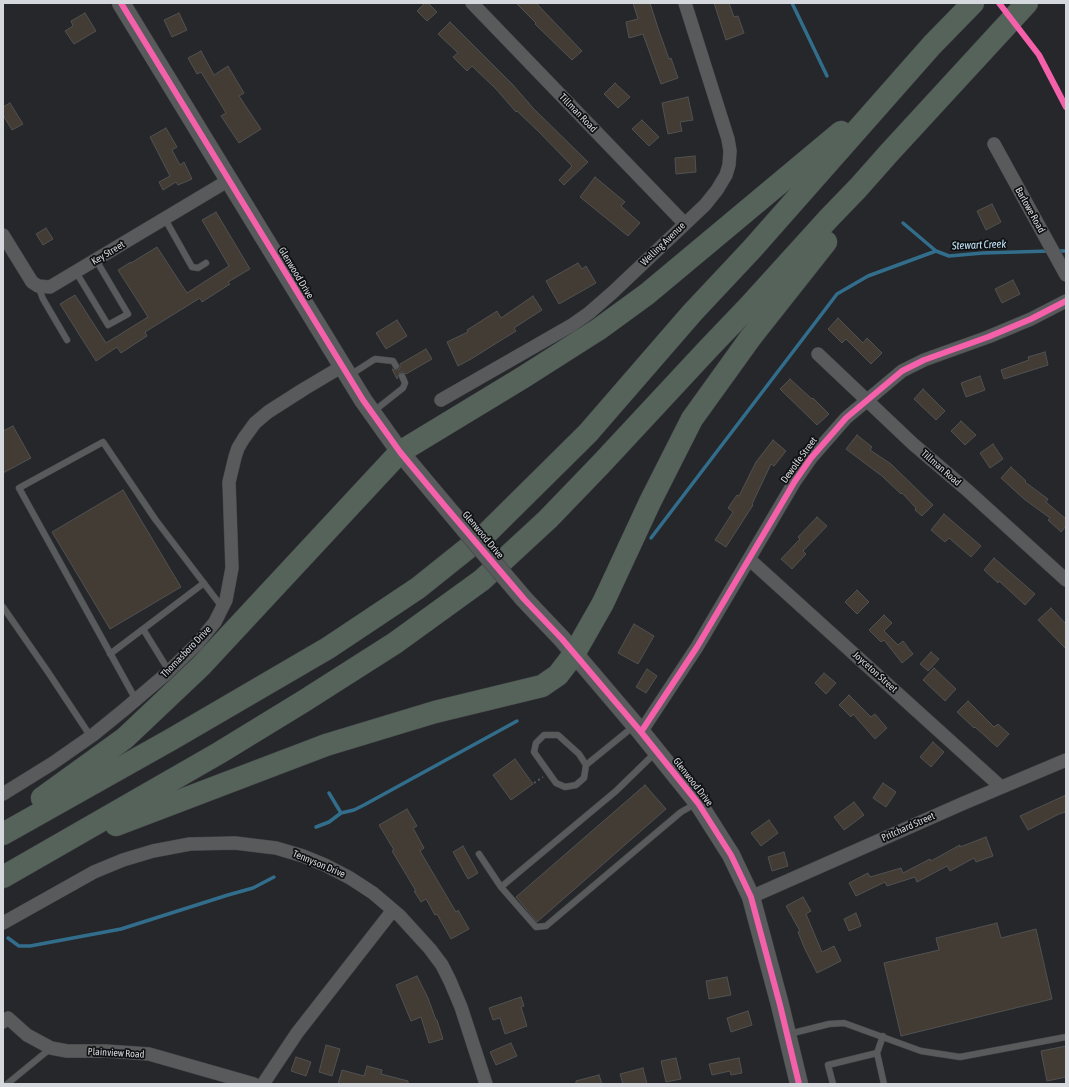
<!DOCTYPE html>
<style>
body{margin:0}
#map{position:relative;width:1069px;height:1087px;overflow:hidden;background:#25272a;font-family:"Asap Condensed",sans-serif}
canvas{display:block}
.frame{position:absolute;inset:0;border:4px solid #d5d8dc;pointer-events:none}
</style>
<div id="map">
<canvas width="1069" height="1087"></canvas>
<div class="frame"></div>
</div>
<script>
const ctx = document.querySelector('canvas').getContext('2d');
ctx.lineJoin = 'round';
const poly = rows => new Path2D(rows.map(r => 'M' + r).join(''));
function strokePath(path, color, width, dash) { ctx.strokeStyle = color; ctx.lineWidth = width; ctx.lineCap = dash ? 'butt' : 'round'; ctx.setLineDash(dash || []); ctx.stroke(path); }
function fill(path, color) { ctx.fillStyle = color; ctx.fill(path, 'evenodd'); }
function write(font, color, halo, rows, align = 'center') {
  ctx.font = font + ' "Asap Condensed",sans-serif'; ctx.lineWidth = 3.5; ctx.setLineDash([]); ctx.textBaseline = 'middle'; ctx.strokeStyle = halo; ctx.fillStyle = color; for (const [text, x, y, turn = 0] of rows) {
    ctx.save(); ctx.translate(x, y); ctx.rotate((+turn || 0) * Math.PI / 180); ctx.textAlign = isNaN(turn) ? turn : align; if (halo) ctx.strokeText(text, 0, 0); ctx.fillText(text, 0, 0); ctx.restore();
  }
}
const stream = poly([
 [792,3,827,76],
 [903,223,936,251,949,256,983,253,1050,251],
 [1057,251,1066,251],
 [651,538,837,294,868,276,936,251],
 [329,793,341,813],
 [316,827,329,822,341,813,354,810,364,805,517,721],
 [8,938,19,946,30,946,121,929,228,895,253,888,274,877]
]);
const building = poly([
 [425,3,428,3,437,12,427,21,417,11,425,3],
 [516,3,536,3,582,51,572,60,535,24,536,23,516,3],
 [633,3,650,3,658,28,669,59,671,58,678,78,661,84,643,34,629,38,626,22,638,19,633,3],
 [714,3,729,3,734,17,738,16,744,33,726,40,714,3],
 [85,13,96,31,74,44,65,31,73,26,71,21,85,13],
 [179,13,187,30,172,37,164,20,179,13],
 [450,22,513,85,533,108,588,162,564,185,559,180,572,166,539,132,517,111,516,112,496,89,472,66,467,71,453,57,458,53,438,34,450,22],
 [201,51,214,75,228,66,244,93,239,96,261,129,239,143,221,116,226,113,211,88,201,72,197,74,188,58,201,51],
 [615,83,630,97,618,108,604,94,615,83],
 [688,97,693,120,680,122,682,131,668,134,662,103,688,97],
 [10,103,23,124,12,130,3,115,3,107,10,103],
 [642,120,659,137,649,146,632,129,642,120],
 [166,128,177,147,172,150,180,165,184,162,192,179,178,185,176,182,163,190,159,182,170,176,150,137,166,128],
 [695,156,696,172,676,174,675,158,695,156],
 [595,177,625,202,621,206,640,223,628,236,580,197,595,177],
 [992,204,1001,222,986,230,977,211,992,204],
 [216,212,250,269,228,282,230,284,202,302,200,298,145,332,147,336,121,353,117,347,96,361,60,304,75,295,106,343,148,317,118,270,131,262,131,263,157,247,187,293,229,266,202,220,216,212],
 [46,228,53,239,43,245,36,234,46,228],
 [578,263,582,269,586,266,596,283,559,304,546,281,578,263],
 [1013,280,1020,294,1002,303,995,289,1013,280],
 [533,296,542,310,514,328,516,331,471,359,458,366,447,342,468,332,467,330,497,311,501,318,533,296],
 [838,318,863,343,867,338,882,353,871,364,846,339,842,343,828,329,838,318],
 [397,320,407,336,386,349,376,333,397,320],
 [426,349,432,359,406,374,403,372,400,372,397,379,392,369,398,370,400,368,400,364,426,349],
 [1045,352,1048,365,1004,379,1001,370,1029,360,1028,357,1045,352],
 [980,376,985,390,966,397,961,383,980,376],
 [790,379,812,399,813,398,829,414,817,425,780,389,790,379],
 [923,389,945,411,936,420,914,399,923,389],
 [961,421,976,435,965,445,951,431,961,421],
 [13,426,31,458,3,473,3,431,13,426],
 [857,435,872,447,870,450,891,464,933,505,922,516,915,510,916,508,902,493,901,494,882,476,846,449,857,435],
 [773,440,786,451,774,466,771,464,752,504,753,505,726,547,715,540,733,512,728,508,737,495,739,496,756,462,773,440],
 [993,444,1003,459,990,468,980,453,993,444],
 [1011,467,1026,481,1025,482,1048,499,1046,502,1066,519,1066,526,1061,532,1048,520,1050,518,1024,499,1001,478,1011,467],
 [123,490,181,587,110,629,52,532,123,490],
 [944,514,981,546,971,557,949,538,945,542,931,530,944,514],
 [817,517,827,526,803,551,806,554,792,569,781,559,800,539,798,537,817,517],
 [994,558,1035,594,1025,605,999,581,998,583,984,570,994,558],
 [857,590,869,602,857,614,845,602,857,590],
 [1051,608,1066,624,1066,649,1038,620,1051,608],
 [884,615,892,623,884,631,898,645,903,641,913,654,902,663,884,640,881,642,869,630,884,615],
 [634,624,654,636,638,664,618,653,634,624],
 [931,652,939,659,928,671,920,664,931,652],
 [934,668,956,689,945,701,923,680,934,668],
 [647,669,657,676,646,693,636,687,647,669],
 [824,673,836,683,826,694,815,683,824,673],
 [849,695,871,717,875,714,887,728,875,739,853,714,851,717,839,705,849,695],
 [968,701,994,727,998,724,1009,734,997,747,975,727,974,728,957,712,968,701],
 [933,742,944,752,931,767,920,757,933,742],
 [515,759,533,784,511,800,493,775,515,759],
 [883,783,896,792,886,807,873,798,883,783],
 [645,785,666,809,537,922,516,897,645,785],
 [1066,795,1066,812,1059,814,1028,830,1020,816,1066,795],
 [854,802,864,815,844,830,834,817,854,802],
 [407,809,417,826,413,828,424,848,420,851,456,912,458,910,469,929,451,939,437,914,435,915,426,899,421,902,414,891,416,891,392,851,394,850,379,825,407,809],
 [769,820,778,833,761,846,751,833,769,820],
 [986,837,993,856,976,862,974,858,950,871,947,866,917,882,915,877,887,886,885,882,856,896,849,883,868,873,870,877,901,868,903,873,930,859,931,861,960,845,960,847,986,837],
 [463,846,478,873,468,879,453,852,463,846],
 [784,852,788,866,772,871,768,857,784,852],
 [803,897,811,911,806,914,822,952,834,946,841,961,817,973,804,947,798,932,800,931,786,906,803,897],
 [856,913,861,926,849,931,844,919,856,913],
 [997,923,1001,938,1036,929,1052,999,901,1036,884,963,939,950,936,938,997,923],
 [417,976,428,998,436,1020,437,1020,443,1039,429,1043,421,1017,411,1021,396,985,417,976],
 [727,977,731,995,709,999,706,981,727,977],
 [521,997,524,1006,521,1007,527,1026,505,1034,500,1018,493,1020,489,1008,521,997],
 [748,1011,752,1025,731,1032,727,1018,748,1011],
 [511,1043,517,1056,496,1065,490,1052,511,1043],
 [326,1045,340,1049,332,1076,319,1072,326,1045],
 [1066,1046,1066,1077,1047,1081,1041,1051,1066,1046],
 [296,1057,311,1062,306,1076,291,1071,296,1057],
 [676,1058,681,1079,666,1082,661,1061,676,1058],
 [739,1058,742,1073,731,1075,730,1071,712,1075,709,1064,739,1058],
 [367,1066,382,1070,381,1074,408,1081,408,1084,338,1084,342,1070,364,1076,367,1066],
 [643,1068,647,1084,623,1084,620,1074,643,1068],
 [599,1075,602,1084,576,1084,576,1081,599,1075]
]);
const path = poly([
 [534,783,543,777]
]);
const lane = poly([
 [165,219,192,267,198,268,206,263],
 [76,272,108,325,128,314,96,260],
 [38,286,43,299,67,340],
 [350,375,375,359,393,361,396,366],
 [374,411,403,388,405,383,402,376],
 [3,607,48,672,91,737],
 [143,629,169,671],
 [110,654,204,583],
 [136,700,19,488,103,442,155,519,222,607],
 [655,753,616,791,501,887,536,927,546,926,681,812,697,803],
 [586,765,584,778,576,785,565,787,556,783,534,752,536,743,544,735,558,735,579,754,586,765,634,726],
 [479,854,501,887],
 [789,1034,829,1024,844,1023,921,1051,960,1057,1066,1037],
 [883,1036,877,1053,884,1084],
 [7,1084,51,1048],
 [833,1084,828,1065,877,1053]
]);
const street = poly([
 [472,3,685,224],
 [994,144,1066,275],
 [3,235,32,282,38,286,50,287,229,180],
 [818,354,913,444,967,490,1066,580],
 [441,400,572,325,589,313,612,293,705,205,717,190,726,175,729,165,730,151,728,139,685,3],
 [749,559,1001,787],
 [641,732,697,647,795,481,811,458,846,418,902,371,924,360,988,337,1031,319,1066,301],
 [3,794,53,763,93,735,125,709,166,674,198,643,215,622,226,600,232,568,229,482,235,457,238,448,244,438,255,423,268,412,304,389,341,367],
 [751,897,964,803,1066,760],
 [3,923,94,872,123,860,153,851,190,844,235,843,276,848,303,856,325,865,350,878,373,893,400,916,430,949,442,965,450,981,461,1007,486,1084],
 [3,1022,8,1018,27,1035,51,1048,67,1051,106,1051,149,1054,254,1084],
 [263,1084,297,1033,393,910]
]);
const secondary = poly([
 [121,3,363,400,400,452,468,533],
 [524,599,562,639,641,732,698,803,731,855,751,897,780,1005,799,1084]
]);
const highway = poly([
 [42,798,125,738,201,666,400,452,522,378,599,329,647,294,841,132],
 [116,825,326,745,435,712,542,686,558,675,574,654,603,603,650,502,692,419,751,337,826,242],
 [3,834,172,739,328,648,418,588,488,532,588,433,692,313,752,249,932,45,973,3],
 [3,877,219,753,304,701,395,643,482,580,548,519,601,464,708,349,751,304,829,218,858,188,889,153,1027,3]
]);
const secondaryBridge = poly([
 [468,533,524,599]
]);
const cycleway = poly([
 [121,3,363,400,400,452,444,505,524,599,562,639,641,732,698,803,731,855,751,897,780,1005,799,1084],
 [999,3,1039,55,1066,107],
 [641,732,697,647,795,481,811,458,846,418,902,371,924,360,988,337,1031,319,1066,301]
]);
const streetNames = [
 ["Tillman Road",578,113,46],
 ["Barlowe Road",1030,210,61],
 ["Welling Avenue",663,244,-44],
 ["Key Street",108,253,-31],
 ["Glenwood Drive",296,273,59],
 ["Dewolfe Street",799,460,-54],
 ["Tillman Road",941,468,41],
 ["Glenwood Drive",483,535,50],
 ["Thomasboro Drive",186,652,-46],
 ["Joyceton Street",875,672,42],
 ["Glenwood Drive",693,782,52],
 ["Pritchard Street",908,827,-24],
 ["Tennyson Drive",319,864,23],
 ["Plainview Road",116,1053,3]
];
const waterNames = [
 ["Stewart Creek",979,245,-2]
];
strokePath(stream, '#326e8c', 3.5);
fill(building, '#423c34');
strokePath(building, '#525152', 1);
strokePath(lane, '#424447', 7);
strokePath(street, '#424447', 14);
strokePath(secondary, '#424447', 19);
strokePath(highway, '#424447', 23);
strokePath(path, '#555759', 2, [2, 3]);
strokePath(lane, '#585a5c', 6);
strokePath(street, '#585a5c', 13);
strokePath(secondary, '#585a5c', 18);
strokePath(highway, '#56635b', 22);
strokePath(secondaryBridge, '#424447', 19, []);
strokePath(secondaryBridge, '#585a5c', 18);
strokePath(cycleway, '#f560ab', 6);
write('10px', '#d5d8dc', '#0e1012', streetNames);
write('italic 11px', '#c5e7fc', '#0e1012', waterNames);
</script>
